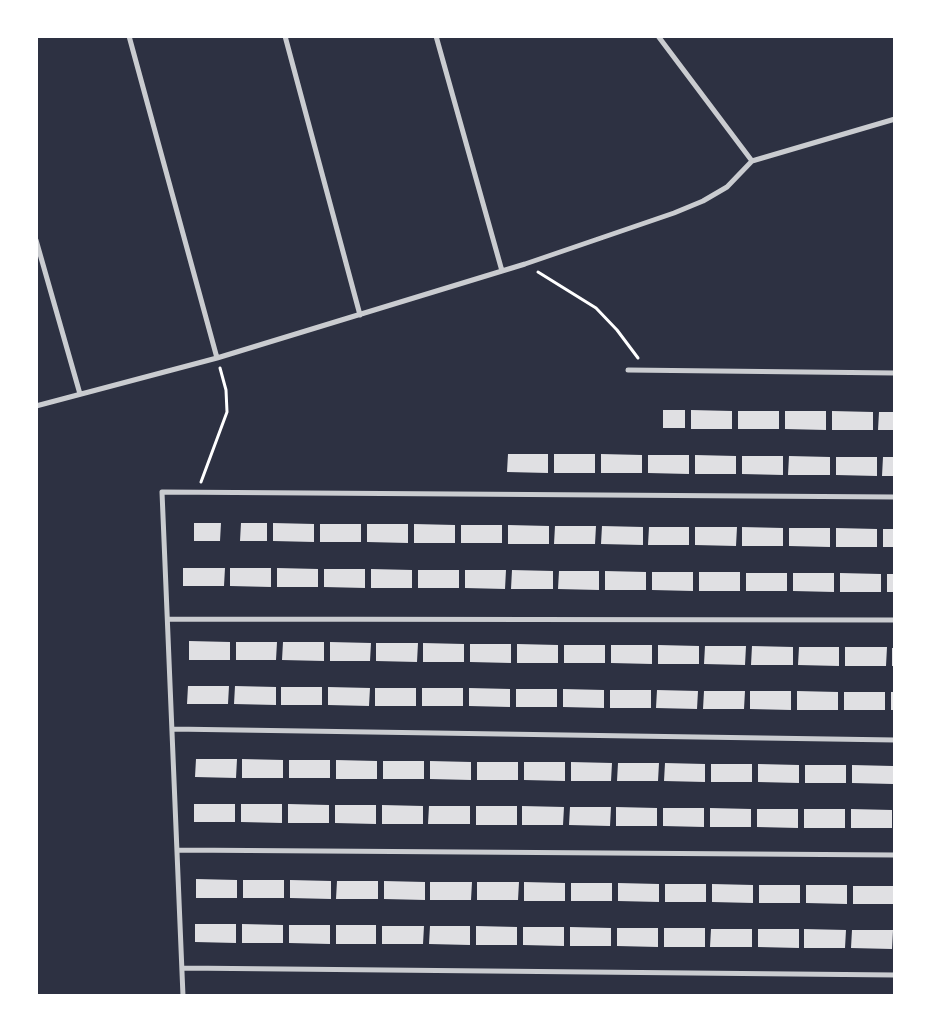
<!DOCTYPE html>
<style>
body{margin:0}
#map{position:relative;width:931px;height:1032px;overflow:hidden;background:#2d3142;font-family:"Space Grotesk",sans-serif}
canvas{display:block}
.frame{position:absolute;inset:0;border:38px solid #fff;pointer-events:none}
</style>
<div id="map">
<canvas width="931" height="1032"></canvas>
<div class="frame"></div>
</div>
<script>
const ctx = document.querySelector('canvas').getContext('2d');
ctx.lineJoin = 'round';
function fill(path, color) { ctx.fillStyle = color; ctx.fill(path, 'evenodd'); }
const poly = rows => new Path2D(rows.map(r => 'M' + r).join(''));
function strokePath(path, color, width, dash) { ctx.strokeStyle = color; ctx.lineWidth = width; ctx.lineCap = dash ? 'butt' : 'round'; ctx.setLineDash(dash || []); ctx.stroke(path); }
const building = poly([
 [663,410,685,410,685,428,663,428],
 [691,410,732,411,732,429,691,429],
 [738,411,779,411,779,429,738,429],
 [785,411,826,411,826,430,785,429],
 [832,411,873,412,873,430,832,430],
 [879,412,895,412,895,430,878,430],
 [508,454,548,454,548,473,507,472],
 [554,454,595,454,595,473,554,473],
 [601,454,642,455,642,473,601,473],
 [648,455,689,455,689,474,648,473],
 [695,455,736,456,736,474,695,474],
 [742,456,783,456,783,475,742,474],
 [789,456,830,457,830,475,788,475],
 [836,457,877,457,877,476,836,475],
 [883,457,895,457,895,476,882,476],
 [194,523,221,523,220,541,194,541],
 [241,523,267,523,267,541,240,541],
 [273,523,314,524,314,542,273,541],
 [320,524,361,524,361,542,320,542],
 [367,524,408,524,408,543,367,542],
 [414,524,455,525,455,543,414,543],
 [461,525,502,525,502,543,461,543],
 [508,525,549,526,549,544,508,544],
 [555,526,596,526,595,544,554,544],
 [602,526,643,527,643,545,601,544],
 [649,527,689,527,689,545,648,545],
 [695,527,737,527,736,546,695,545],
 [742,527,783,528,783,546,742,546],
 [789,528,830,528,830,547,789,546],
 [836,528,877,529,877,547,836,547],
 [883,529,895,529,895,547,883,547],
 [183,568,225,568,224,586,183,586],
 [230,568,271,568,271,587,230,586],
 [277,568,318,569,318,587,277,587],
 [324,569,365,569,365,588,324,587],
 [371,569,412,570,412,588,371,588],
 [418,570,459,570,459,588,418,588],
 [465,570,506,570,505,589,465,588],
 [512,570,553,571,553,589,511,589],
 [559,571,599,571,599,590,558,589],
 [605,571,646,572,646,590,605,590],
 [652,572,693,572,693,591,652,590],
 [699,572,740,572,740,591,699,591],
 [746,573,787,573,787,591,746,591],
 [793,573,834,573,834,592,793,591],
 [840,573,881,574,881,592,840,592],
 [887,574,895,574,895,592,887,592],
 [189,641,230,642,230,660,189,660],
 [236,642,277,642,276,660,236,660],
 [283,642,324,642,324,661,282,660],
 [330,642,371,643,370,661,330,661],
 [376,643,418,643,417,662,376,661],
 [423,643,464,644,464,662,423,662],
 [470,644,511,644,511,663,470,662],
 [517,644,558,645,558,663,517,663],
 [564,645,605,645,605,663,564,663],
 [611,645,652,645,652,664,611,663],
 [658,645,699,646,699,664,658,664],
 [705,646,746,646,745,665,704,664],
 [752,646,793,647,793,665,751,665],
 [799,647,839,647,839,666,798,665],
 [845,647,887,647,886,666,845,666],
 [892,648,895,648,895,666,892,666],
 [188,686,229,686,228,704,187,704],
 [235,686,276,687,276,705,234,704],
 [281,687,322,687,322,705,281,705],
 [328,687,370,688,369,706,328,705],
 [375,688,416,688,416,706,375,706],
 [422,688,463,688,463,706,422,706],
 [469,688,510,689,510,707,469,706],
 [516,689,557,689,557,707,516,707],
 [563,689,604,690,604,708,563,707],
 [610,690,651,690,651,708,610,708],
 [657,690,698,691,697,709,656,708],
 [704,691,745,691,744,709,703,709],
 [750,691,791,691,791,710,750,709],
 [797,691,838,692,838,710,797,710],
 [844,692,885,692,885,710,844,710],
 [891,692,895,692,895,710,891,710],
 [196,759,237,759,236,778,195,777],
 [242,759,283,760,283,778,242,778],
 [289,760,330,760,330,778,289,778],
 [336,760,377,761,377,779,336,779],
 [383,761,424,761,424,779,383,779],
 [430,761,471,762,471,780,430,779],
 [477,762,518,762,518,780,477,780],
 [524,762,565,762,565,781,524,780],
 [571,762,612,763,611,781,571,781],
 [618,763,659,763,658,781,617,781],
 [665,763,705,764,705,782,664,781],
 [711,764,752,764,752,782,711,782],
 [758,764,799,765,799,783,758,782],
 [805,765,846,765,846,783,805,783],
 [852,765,893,766,893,784,852,783],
 [194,804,235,804,235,822,194,822],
 [241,804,282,804,282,823,241,822],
 [288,804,329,805,329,823,288,823],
 [335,805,376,805,376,824,335,823],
 [382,805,423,806,423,824,382,824],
 [429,806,470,806,470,824,428,824],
 [476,806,517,806,517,825,476,825],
 [522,806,564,807,563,825,522,825],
 [570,807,611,807,610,826,569,825],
 [616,807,657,808,657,826,616,826],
 [663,808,704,808,704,827,663,826],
 [710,808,751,809,751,827,710,827],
 [757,809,798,809,798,828,757,827],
 [804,809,845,809,845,828,804,828],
 [851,809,892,810,892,828,851,828],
 [196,879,237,880,237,898,196,898],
 [243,880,284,880,284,898,243,898],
 [290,880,331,881,331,899,290,898],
 [337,881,378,881,378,899,336,899],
 [384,881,425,882,425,900,384,899],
 [430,882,472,882,471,900,430,900],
 [477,882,519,882,518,900,477,900],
 [524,882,565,883,565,901,524,901],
 [571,883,612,883,612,901,571,901],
 [618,883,659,884,659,902,618,901],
 [665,884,706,884,706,902,665,902],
 [712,884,753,885,753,903,712,902],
 [759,885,800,885,800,903,759,903],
 [806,885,847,885,847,904,806,903],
 [853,886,894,886,893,904,853,904],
 [195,924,236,924,236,943,195,942],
 [242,924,283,925,283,943,242,943],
 [289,925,330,925,330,944,289,943],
 [336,925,376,925,376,944,336,944],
 [382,926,424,926,423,944,382,944],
 [430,926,470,926,470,945,429,944],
 [476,926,517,927,517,945,476,945],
 [523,927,564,927,564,946,523,945],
 [570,927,611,928,611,946,570,946],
 [617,928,658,928,658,947,617,946],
 [664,928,705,928,705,947,664,947],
 [711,929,752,929,752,947,710,947],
 [758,929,799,929,799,948,758,947],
 [804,929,846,930,845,948,804,948],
 [852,930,893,930,892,949,851,948]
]);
const path = poly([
 [538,272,596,308,617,330,638,358],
 [201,482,227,412,226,390,220,368]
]);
const minor = poly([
 [129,36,217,358],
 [285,36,360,315],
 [436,36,502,271],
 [658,36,752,161],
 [36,240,80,394],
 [628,370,895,373],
 [36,406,217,358,525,264,674,213,703,201,727,187,752,161,895,119],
 [168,619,895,620],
 [172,729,895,740],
 [177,850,895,855],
 [182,968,895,975],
 [183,996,162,492,895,497]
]);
fill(building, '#e0e0e3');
strokePath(path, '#fff', 3);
strokePath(minor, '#caccd0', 5);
</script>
